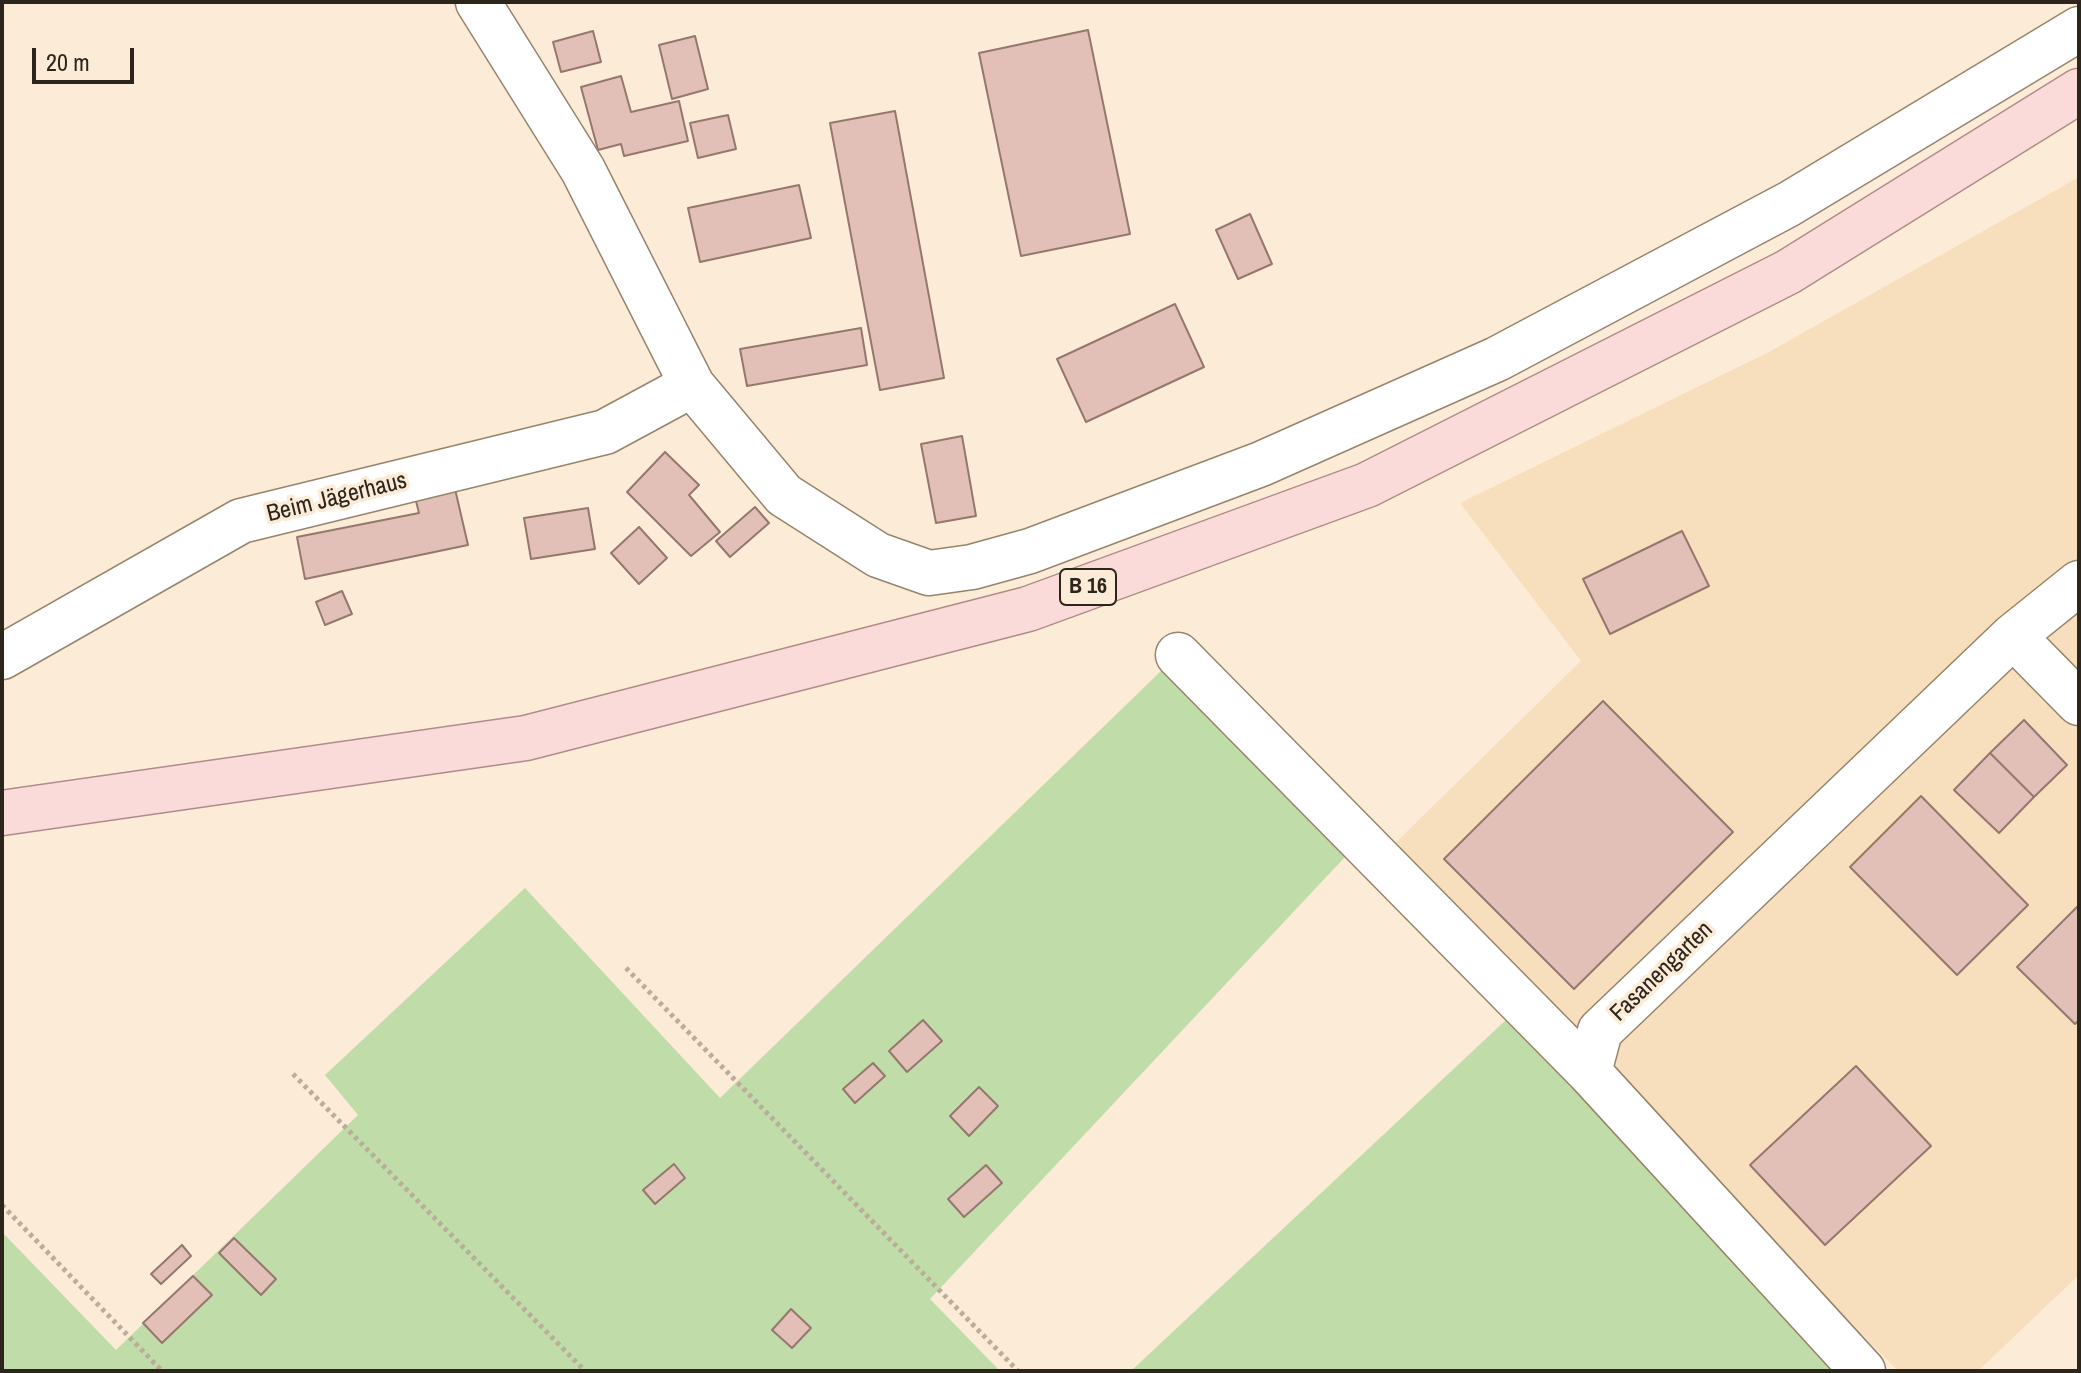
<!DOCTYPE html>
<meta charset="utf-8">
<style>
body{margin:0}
#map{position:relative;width:2081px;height:1373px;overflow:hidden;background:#fcecd7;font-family:"Archivo Narrow",sans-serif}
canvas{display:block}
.frame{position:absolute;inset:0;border:4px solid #2c251b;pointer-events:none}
.scale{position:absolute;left:32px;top:48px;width:102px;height:36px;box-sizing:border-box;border:4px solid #2c251b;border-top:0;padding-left:10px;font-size:24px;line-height:28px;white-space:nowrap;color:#2c251b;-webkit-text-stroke:6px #fcecd7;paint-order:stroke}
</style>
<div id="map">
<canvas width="2081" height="1373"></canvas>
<div class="frame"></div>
<div class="scale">20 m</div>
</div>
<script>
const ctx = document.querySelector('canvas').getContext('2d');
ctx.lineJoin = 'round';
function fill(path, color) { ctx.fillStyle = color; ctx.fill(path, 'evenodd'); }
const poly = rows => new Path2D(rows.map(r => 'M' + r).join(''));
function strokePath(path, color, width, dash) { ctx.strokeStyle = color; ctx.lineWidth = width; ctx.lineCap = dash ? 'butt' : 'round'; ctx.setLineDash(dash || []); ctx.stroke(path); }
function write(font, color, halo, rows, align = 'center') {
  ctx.font = font + ' "Archivo Narrow",sans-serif'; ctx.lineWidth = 7; ctx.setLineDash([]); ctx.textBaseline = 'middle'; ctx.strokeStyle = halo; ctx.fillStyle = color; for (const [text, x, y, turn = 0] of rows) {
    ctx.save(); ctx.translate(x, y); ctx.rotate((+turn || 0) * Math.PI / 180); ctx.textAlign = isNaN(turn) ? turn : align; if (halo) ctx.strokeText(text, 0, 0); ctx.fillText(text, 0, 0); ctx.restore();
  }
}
const built = poly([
 [2079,177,2079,1275,1978,1371,1898,1371,1388,850,1581,661,1460,503,1769,352]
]);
const green = poly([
 [1162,670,1345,857,930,1299,1000,1371,2,1371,2,1232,116,1350,358,1115,325,1075,525,888,720,1098],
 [1508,1018,1843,1371,1131,1371]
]);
const building = poly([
 [1088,30,1130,234,1021,256,979,53,1088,30],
 [593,31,601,62,561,72,553,42,593,31],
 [695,36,708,89,672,99,659,45,695,36],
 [621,76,631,112,679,101,688,141,624,156,621,144,598,150,581,87,621,76],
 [895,111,944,378,880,390,830,123,895,111],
 [728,115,736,149,698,158,690,123,728,115],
 [799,185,811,238,700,262,688,208,799,185],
 [1250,214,1272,264,1238,279,1216,230,1250,214],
 [1175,304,1204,367,1086,422,1057,359,1175,304],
 [861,328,867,365,747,386,740,349,861,328],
 [962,436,976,516,936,523,921,444,962,436],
 [665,452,699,485,689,495,720,532,691,556,627,492,665,452],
 [452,476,468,545,305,579,297,537,419,513,412,485,452,476],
 [755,507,769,523,730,557,716,541,755,507],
 [588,508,595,549,531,559,524,518,588,508],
 [639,527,667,558,639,584,611,553,639,527],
 [1682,531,1709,586,1610,634,1583,579,1682,531],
 [342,591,352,614,325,625,316,602,342,591],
 [1603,701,1733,832,1574,989,1444,859,1603,701],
 [2024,720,2067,765,2034,797,1990,753,2024,720],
 [1990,753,2034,797,1999,833,1954,790,1990,753],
 [1921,796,2028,905,1957,975,1850,867,1921,796],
 [2079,905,2079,1020,2075,1024,2017,967,2079,905],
 [923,1020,942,1041,907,1072,889,1051,923,1020],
 [873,1063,885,1076,855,1103,843,1089,873,1063],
 [1856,1066,1931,1146,1825,1245,1750,1165,1856,1066],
 [979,1087,998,1106,969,1136,950,1116,979,1087],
 [674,1164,685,1178,655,1204,643,1190,674,1164],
 [986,1165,1002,1183,964,1217,948,1199,986,1165],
 [234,1238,276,1279,261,1295,219,1253,234,1238],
 [182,1245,191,1256,161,1284,151,1274,182,1245],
 [193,1276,212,1295,162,1343,143,1323,193,1276],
 [791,1309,811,1328,792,1348,772,1330,791,1309]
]);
const path = poly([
 [626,968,1018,1371],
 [293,1074,585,1371],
 [2,1205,162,1371]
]);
const minor = poly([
 [478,2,583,170,692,385,784,495,878,555,929,573,972,567,1030,551,1261,464,1497,359,1789,204,2079,29],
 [2013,636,2079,703],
 [1178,655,1589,1072,1863,1371],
 [2,657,241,521,605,432,692,385],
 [1589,1072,1600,1031,2013,636,2079,583]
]);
const major = poly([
 [2,813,526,738,1028,609,1367,485,1788,272,2079,91]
]);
const shields = [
 [1088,587,56]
];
const shieldNames = [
 ["B 16",1088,587]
];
const streetNames = [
 ["Beim Jägerhaus",337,498,-14],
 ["Fasanengarten",1662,972,-44]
];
fill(built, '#f7debd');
fill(green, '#c0dca8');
fill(building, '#e2c0b7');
strokePath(building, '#96776e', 2);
strokePath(minor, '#96846c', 47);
strokePath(major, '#b08c87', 47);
strokePath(path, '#baad9c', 5, [4, 4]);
strokePath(minor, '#fff', 44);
strokePath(major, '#fadbda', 44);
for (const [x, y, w] of shields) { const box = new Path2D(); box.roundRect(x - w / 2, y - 18, w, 36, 6); ctx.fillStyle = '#fcecd7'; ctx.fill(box); strokePath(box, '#2c251b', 2); }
write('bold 22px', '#2c251b', null, shieldNames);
write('24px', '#2c251b', '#fcecd7', streetNames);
</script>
